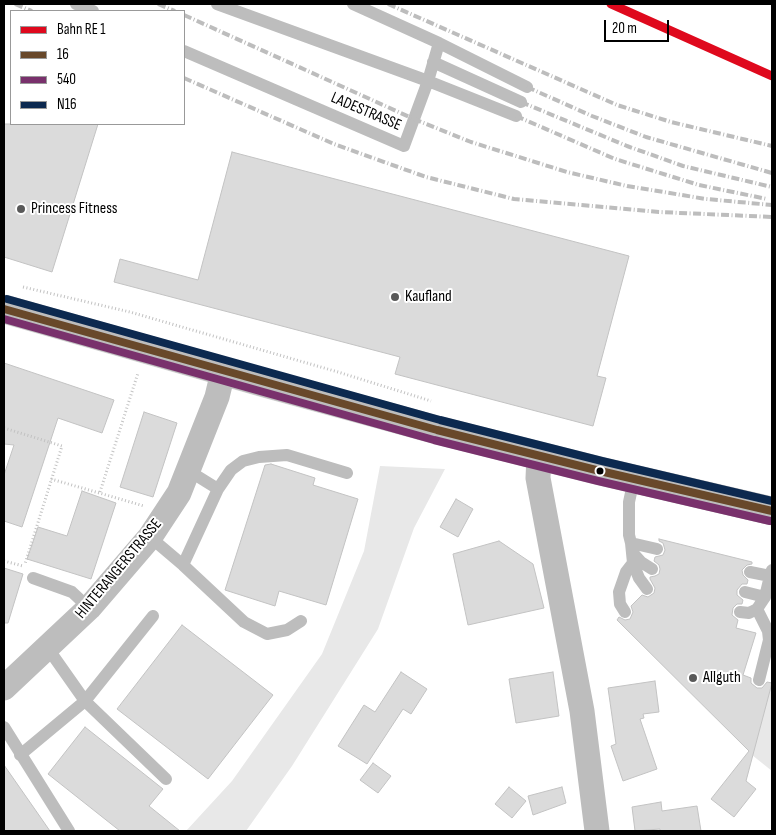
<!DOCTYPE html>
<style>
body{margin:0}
#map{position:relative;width:776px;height:835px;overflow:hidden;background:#fff;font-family:"Sofia Sans Condensed",sans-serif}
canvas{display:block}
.frame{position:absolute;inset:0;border:5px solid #000;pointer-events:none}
.legend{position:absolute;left:10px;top:10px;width:175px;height:115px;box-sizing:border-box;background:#fff;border:1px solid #999;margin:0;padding:6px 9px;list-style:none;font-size:15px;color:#000}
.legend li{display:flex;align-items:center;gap:10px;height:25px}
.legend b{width:25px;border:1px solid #999}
.scale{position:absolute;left:604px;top:20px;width:65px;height:22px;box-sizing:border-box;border:2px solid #000;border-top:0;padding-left:6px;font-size:15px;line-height:18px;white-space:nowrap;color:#000;-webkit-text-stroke:4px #fff;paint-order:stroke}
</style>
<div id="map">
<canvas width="776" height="835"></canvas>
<div class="frame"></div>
<ul class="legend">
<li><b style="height:6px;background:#df091d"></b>Bahn RE 1</li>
<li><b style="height:6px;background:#68482a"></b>16</li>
<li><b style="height:6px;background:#79316c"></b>540</li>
<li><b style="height:6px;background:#0c294f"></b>N16</li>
</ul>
<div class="scale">20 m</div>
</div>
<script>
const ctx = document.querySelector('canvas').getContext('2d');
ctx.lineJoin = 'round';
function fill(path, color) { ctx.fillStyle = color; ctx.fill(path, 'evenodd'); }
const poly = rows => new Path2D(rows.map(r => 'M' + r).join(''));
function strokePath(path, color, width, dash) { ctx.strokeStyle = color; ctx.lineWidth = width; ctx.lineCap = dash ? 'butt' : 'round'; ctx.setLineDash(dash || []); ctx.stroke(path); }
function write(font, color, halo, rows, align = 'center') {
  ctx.font = font + ' "Sofia Sans Condensed",sans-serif'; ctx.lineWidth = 4; ctx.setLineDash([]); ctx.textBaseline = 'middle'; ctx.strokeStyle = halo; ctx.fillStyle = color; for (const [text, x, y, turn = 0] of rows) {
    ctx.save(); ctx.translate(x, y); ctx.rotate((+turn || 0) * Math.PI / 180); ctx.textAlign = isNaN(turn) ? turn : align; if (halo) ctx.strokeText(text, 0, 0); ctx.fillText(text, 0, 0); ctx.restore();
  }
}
const green = poly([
 [380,466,445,469,414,528,378,629,292,766,246,831,186,831,232,781,322,654,364,551],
 [772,681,772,771,752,755]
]);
const building = poly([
 [4,124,98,124,52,272,4,257,4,124],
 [232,152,629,256,597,376,606,378,593,426,395,374,400,357,114,282,120,259,198,280,232,152],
 [4,363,114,400,102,433,58,418,22,527,4,521,4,475,14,445,4,444,4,363],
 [144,412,177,423,153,497,120,487,144,412],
 [271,464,315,478,313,485,358,499,326,605,279,591,275,606,225,590,265,465,271,464],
 [82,491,116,503,91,579,27,559,38,527,67,536,82,491],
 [456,499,473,509,458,537,440,527,456,499],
 [659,539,752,562,752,564,747,565,742,570,743,575,748,580,747,584,742,584,737,590,737,595,743,600,742,604,737,604,733,608,732,615,738,620,736,628,756,633,743,675,751,678,751,683,757,688,762,688,767,682,772,683,746,781,756,789,734,817,711,799,749,751,617,620,619,617,625,620,630,619,633,612,631,606,642,595,648,597,654,593,655,588,650,579,650,577,655,576,659,574,660,569,659,565,654,561,655,557,663,555,665,550,663,543,659,541,659,539],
 [499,541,533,564,544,608,468,625,453,554,499,541],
 [4,568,23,574,8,623,4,623,4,568],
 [182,625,273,695,208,779,117,709,182,625],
 [401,672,427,689,411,714,403,709,367,764,338,746,364,705,375,712,401,672],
 [553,672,559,716,516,723,509,679,553,672],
 [655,681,659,712,643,714,644,718,640,719,657,769,623,781,611,746,616,744,608,688,655,681],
 [85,727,163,789,149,806,180,831,120,831,48,774,85,727],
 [373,763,391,776,378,793,360,780,373,763],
 [4,765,34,808,50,831,4,831,4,765],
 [509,787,526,801,512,818,495,804,509,787],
 [562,787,566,803,533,815,528,796,562,787],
 [661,802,662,811,697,806,701,831,660,831,660,829,635,831,632,807,661,802]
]);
const path = poly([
 [23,287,130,312,338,372,431,401],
 [4,428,62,446,25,564],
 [51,479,144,506],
 [100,492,138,373],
 [4,561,23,566]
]);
const lane = poly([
 [76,4,93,11],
 [353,4,439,43,428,81,516,116],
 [439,43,527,87],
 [184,51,404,146,428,81,217,4],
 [433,62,521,102],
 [189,471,218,489],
 [634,479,629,502,629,535,631,543,657,549],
 [150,537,183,565,244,622,267,634,287,630,301,621],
 [631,543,633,563,639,578,647,589],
 [632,552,641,562,652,569],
 [183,565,218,489,231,470,243,461,259,457,287,455,347,473],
 [750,572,770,576,772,570],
 [33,578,72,592,89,608],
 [745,592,765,597],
 [757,609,768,631,769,640,759,680],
 [625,612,620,604,619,592,626,572,633,563],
 [740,612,749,613,757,609,765,597,770,576],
 [47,647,85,701,166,779],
 [4,727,69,831],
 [20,755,85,701,153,616]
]);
const street = poly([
 [539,456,538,478,582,711,597,831],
 [4,688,89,608,150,537,179,493,217,397,223,372]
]);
const primary = poly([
 [4,309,268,384,437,430,600,471,772,511]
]);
const rail = poly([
 [15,4,32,11],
 [158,4,175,11],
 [388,4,617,105,671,122,772,146],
 [184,15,414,119,471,142,567,172,627,186,706,199,772,205],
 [184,78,334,144,426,177,514,199,659,212,772,217],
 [527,87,592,116,646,137,772,173],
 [521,102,627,146,683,166,772,187],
 [516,116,615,159,699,185,767,199]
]);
const bus1 = poly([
 [4,309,437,430,600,471,772,511]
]);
const bus2 = poly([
 [4,319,434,440,598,481,770,521]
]);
const bus3 = poly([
 [7,299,440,420,602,461,772,501]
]);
const rail1 = poly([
 [611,4,772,76]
]);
const markers = [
 [21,209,5,"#595959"],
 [395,297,5,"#595959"],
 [600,471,4.5,"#000"],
 [693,678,5,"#595959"]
];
const streetNames = [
 ["LADESTRASSE",366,112,23],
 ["HINTERANGERSTRASSE",119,569,-50]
];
const poiNames = [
 ["Princess Fitness",31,209],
 ["Kaufland",405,297],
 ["Allguth",703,678]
];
fill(green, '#e8e8e8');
fill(building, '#dbdbdb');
strokePath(building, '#c3c3c3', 1);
strokePath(primary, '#dbdbdb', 29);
strokePath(path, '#c2c2c2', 3, [1, 2.5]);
strokePath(lane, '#bdbdbd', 12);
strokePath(street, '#bdbdbd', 25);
strokePath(primary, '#bdbdbd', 28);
strokePath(rail, '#bdbdbd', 4, [8, 2.5, 1, 2.5]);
strokePath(bus1, '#68482a', 8);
strokePath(bus2, '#79316c', 8);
strokePath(bus3, '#0c294f', 8);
strokePath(rail1, '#df091d', 9);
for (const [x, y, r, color] of markers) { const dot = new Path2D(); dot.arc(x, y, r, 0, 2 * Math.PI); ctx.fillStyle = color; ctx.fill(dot); strokePath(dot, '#fff', 2); }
write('16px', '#000', '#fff', streetNames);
write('16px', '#000', '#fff', poiNames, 'left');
</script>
